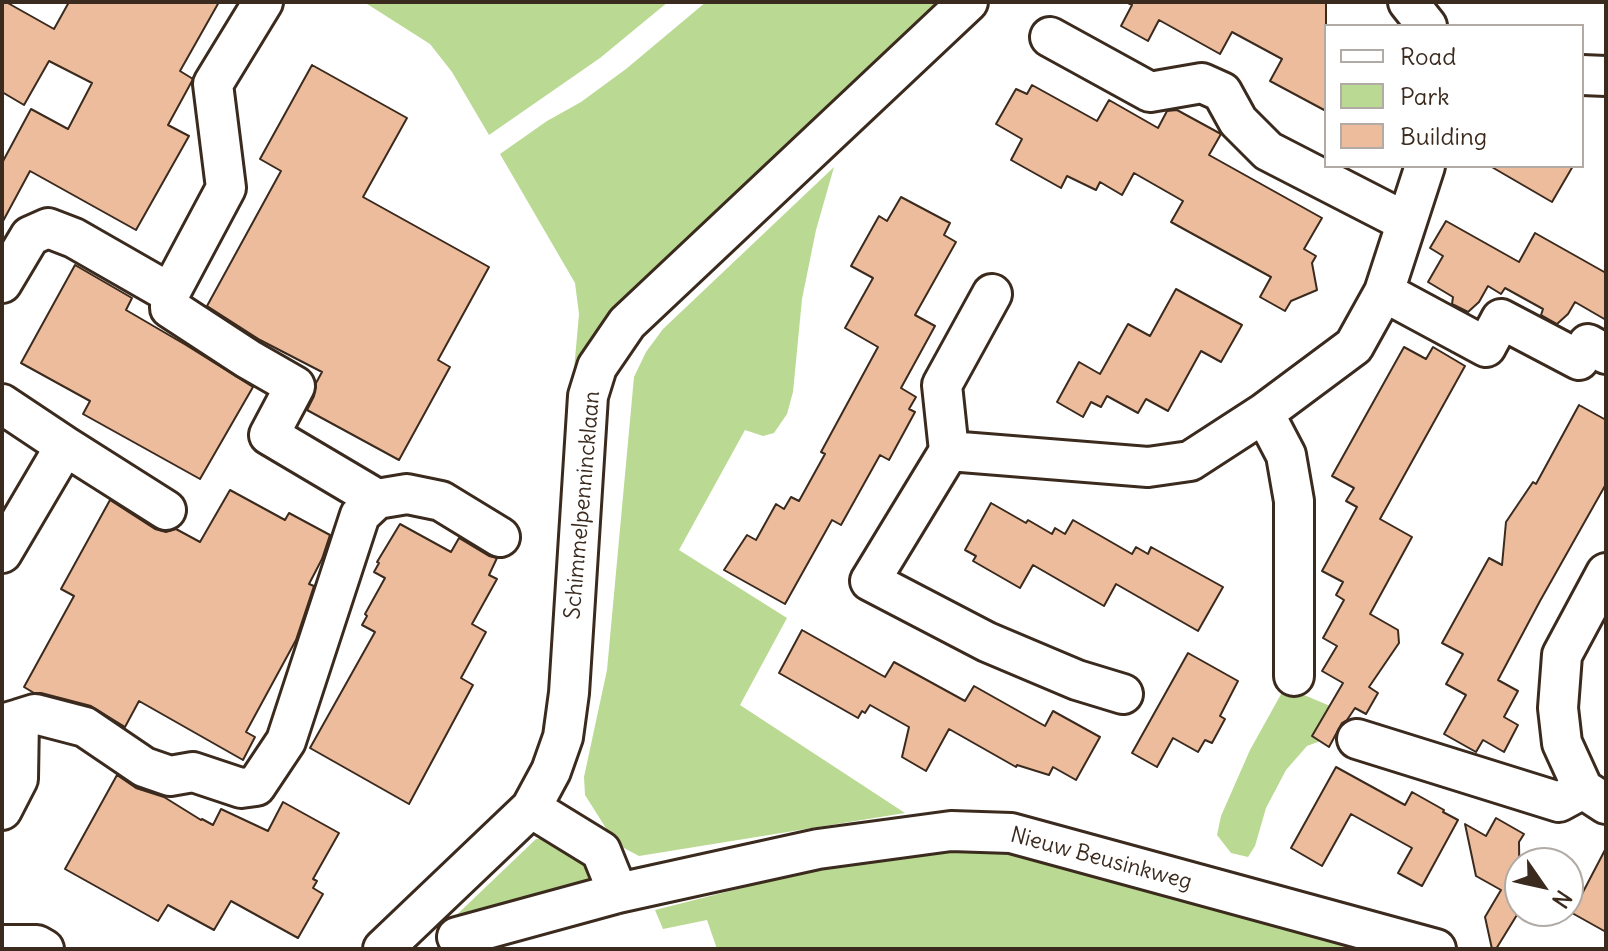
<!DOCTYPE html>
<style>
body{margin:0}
#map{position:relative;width:1608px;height:951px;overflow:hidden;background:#fff;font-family:Delius,sans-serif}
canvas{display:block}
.frame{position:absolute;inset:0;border:4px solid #3b2a1e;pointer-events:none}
.legend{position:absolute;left:1324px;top:24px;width:260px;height:144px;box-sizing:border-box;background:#fff;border:2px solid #b1aaa5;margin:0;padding:10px 14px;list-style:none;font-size:24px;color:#3b2a1e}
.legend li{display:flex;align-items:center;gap:16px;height:40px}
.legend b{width:40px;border:2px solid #b1aaa5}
.north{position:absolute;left:1504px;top:847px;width:80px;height:80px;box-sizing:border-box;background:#fff;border:2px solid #b1aaa5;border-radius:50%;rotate:124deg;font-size:22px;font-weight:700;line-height:32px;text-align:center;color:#3b2a1e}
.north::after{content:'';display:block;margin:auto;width:28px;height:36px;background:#3b2a1e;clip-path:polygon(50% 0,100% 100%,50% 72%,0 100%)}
</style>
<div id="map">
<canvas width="1608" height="951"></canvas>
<div class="frame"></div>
<ul class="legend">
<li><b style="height:10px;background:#fff"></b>Road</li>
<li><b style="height:22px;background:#bad992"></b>Park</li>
<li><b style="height:22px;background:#ecbc9c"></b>Building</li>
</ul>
<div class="north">N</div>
</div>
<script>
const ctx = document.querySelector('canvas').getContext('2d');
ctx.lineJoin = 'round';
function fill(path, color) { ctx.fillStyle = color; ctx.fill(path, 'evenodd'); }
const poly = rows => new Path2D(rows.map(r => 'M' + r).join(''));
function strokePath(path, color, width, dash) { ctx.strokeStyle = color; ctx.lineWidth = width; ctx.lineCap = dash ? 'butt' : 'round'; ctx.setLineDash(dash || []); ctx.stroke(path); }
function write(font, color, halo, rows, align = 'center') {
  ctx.font = font + ' Delius,sans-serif'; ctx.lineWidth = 8; ctx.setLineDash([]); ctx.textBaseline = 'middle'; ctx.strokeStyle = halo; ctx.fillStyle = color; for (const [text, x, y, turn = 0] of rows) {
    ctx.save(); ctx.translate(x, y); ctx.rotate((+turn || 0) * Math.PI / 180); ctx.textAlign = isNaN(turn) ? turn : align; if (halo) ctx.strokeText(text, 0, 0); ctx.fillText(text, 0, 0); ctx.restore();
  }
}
const green = poly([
 [364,2,668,2,600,58,489,135,452,72,430,44],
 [706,2,947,2,613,315,592,337,574,370,579,314,575,283,500,154,547,121,581,102,626,69],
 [834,167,816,230,802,299,793,392,787,414,774,433,763,436,745,430,679,550,787,618,740,705,905,813,639,856,624,848,609,833,585,795,584,777,607,670,634,377,646,352,663,329],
 [1285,687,1342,711,1331,737,1307,746,1286,770,1266,808,1255,846,1248,857,1231,853,1217,835,1221,816,1250,750],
 [536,839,556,839,575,845,593,875,589,886,444,927],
 [953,848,1026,855,1392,949,717,949,707,920,663,929,655,910,817,869,903,852]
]);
const building = poly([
 [2,2,6,2,54,29,69,2,219,2,180,71,193,79,192,81,168,125,189,136,136,230,30,171,2,223,2,163,31,109,68,129,92,83,49,61,24,105,2,92,2,2],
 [1126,2,1326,2,1326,111,1270,81,1282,59,1232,32,1220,54,1159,20,1148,41,1121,26,1132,5,1126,2],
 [312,65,407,118,363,197,489,267,438,360,450,367,399,460,307,410,314,396,316,383,322,372,260,340,207,306,281,171,260,159,312,65],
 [1032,85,1097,121,1109,100,1158,128,1167,111,1177,110,1221,134,1209,155,1322,218,1304,249,1316,256,1312,263,1317,290,1291,301,1285,311,1260,297,1271,277,1171,222,1183,201,1134,173,1122,195,1100,182,1096,190,1067,176,1061,188,1011,160,1022,139,996,124,1016,89,1027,94,1032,85],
 [1490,166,1573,166,1552,202,1490,166],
 [901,197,950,223,944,235,956,242,915,315,935,326,901,388,916,397,909,409,915,412,889,460,880,455,841,525,832,520,785,604,724,570,747,535,756,540,776,504,784,509,791,497,799,501,825,454,821,452,878,347,845,328,873,278,851,266,879,216,887,221,901,197],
 [1446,221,1519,262,1535,233,1606,273,1606,320,1575,302,1568,314,1557,324,1541,315,1543,309,1505,288,1501,294,1488,286,1479,302,1468,312,1452,304,1453,297,1428,282,1443,256,1430,248,1446,221],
 [75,265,132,298,126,310,186,345,253,387,200,479,83,414,90,401,21,363,75,265],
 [1176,289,1242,325,1221,362,1201,351,1168,411,1146,399,1138,413,1107,396,1101,407,1091,402,1083,417,1057,402,1079,362,1100,374,1128,324,1150,336,1176,289],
 [1404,347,1426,359,1433,347,1465,366,1380,519,1412,537,1370,614,1398,630,1399,643,1369,687,1378,693,1366,714,1355,708,1347,720,1342,723,1329,747,1312,736,1343,683,1322,671,1337,646,1323,638,1344,600,1336,595,1343,582,1322,571,1357,507,1346,501,1354,488,1332,476,1404,347],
 [1579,405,1606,420,1606,484,1540,601,1498,680,1518,691,1504,717,1518,725,1504,752,1483,740,1476,752,1444,734,1466,695,1446,684,1463,654,1442,643,1489,558,1502,565,1506,522,1533,482,1536,484,1579,405],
 [230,490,285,520,289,513,330,535,322,559,309,584,314,586,296,640,246,732,255,737,243,760,139,701,125,727,91,706,41,693,34,693,24,687,74,596,61,589,110,500,155,529,166,532,176,529,200,542,230,490],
 [991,503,1026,523,1028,520,1052,534,1055,528,1065,534,1073,520,1132,554,1136,547,1148,554,1151,547,1223,587,1198,631,1116,584,1104,606,1033,565,1020,588,973,561,976,556,965,550,991,503],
 [400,524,451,552,459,538,489,556,497,558,489,575,497,579,472,624,486,632,461,678,473,685,409,804,310,748,375,632,362,625,367,616,365,614,385,578,374,572,379,563,377,562,400,524],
 [802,630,885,677,894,662,965,701,974,686,1045,726,1053,711,1100,737,1076,780,1053,767,1049,775,1017,765,1016,767,949,729,926,771,902,757,909,727,870,705,865,713,862,711,858,718,779,673,802,630],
 [1188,653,1238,681,1220,716,1225,719,1212,743,1205,740,1198,752,1173,738,1157,767,1132,753,1188,653],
 [1336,767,1405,805,1412,792,1444,810,1443,812,1458,820,1422,886,1398,873,1412,848,1351,814,1322,866,1291,848,1336,767],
 [117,775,136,788,164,797,201,820,202,819,213,825,221,809,268,831,283,802,339,833,313,879,317,881,313,888,323,894,298,938,231,901,214,930,168,905,158,921,65,869,117,775],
 [1496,818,1524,834,1519,842,1520,910,1496,949,1492,949,1485,917,1501,890,1476,876,1465,824,1486,836,1496,818],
 [1606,848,1606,932,1572,913,1606,848]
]);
const minor = poly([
 [1408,2,1427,26],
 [1050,37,1150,92,1202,83,1222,92,1238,121,1268,151,1406,222],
 [1582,75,1606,76],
 [2,283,30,236,48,228,74,238,170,293,226,188,213,84,263,2],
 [1384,292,1486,347,1501,319,1579,360,1588,344,1606,354],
 [2,404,65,446,2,553],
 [1264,413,1286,455,1294,501,1294,676],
 [65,446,166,510],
 [949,451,942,385,992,294],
 [377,499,407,494,441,501,500,537],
 [1606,573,1562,655,1558,708,1562,743,1583,789,1606,804],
 [1123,694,1077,680,987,642,870,581,949,451,1148,467,1190,461,1264,413,1354,346,1384,292,1425,166],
 [19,719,35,714,85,727,144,767,170,776,193,772,241,788,256,786,286,741,360,515,377,499,269,435,295,386,248,359,170,308,170,293],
 [2,724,19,719,18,779,2,810],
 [1357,739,1559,802,1583,789],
 [531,808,601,851,618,893],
 [457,937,618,893,818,849,951,831,1011,833,1436,949],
 [2,945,37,945,44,949],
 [383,949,531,808,551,771,563,737,569,693,588,396,597,367,627,323,968,2]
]);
const streetNames = [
 ["Schimmelpennincklaan",583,505,-85],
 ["Nieuw Beusinkweg",1101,859,15]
];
fill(green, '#bad992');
fill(building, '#ecbc9c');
strokePath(building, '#3b2a1e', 2);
strokePath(minor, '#3b2a1e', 44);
strokePath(minor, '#fff', 38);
write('22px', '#3b2a1e', '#fff', streetNames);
</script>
